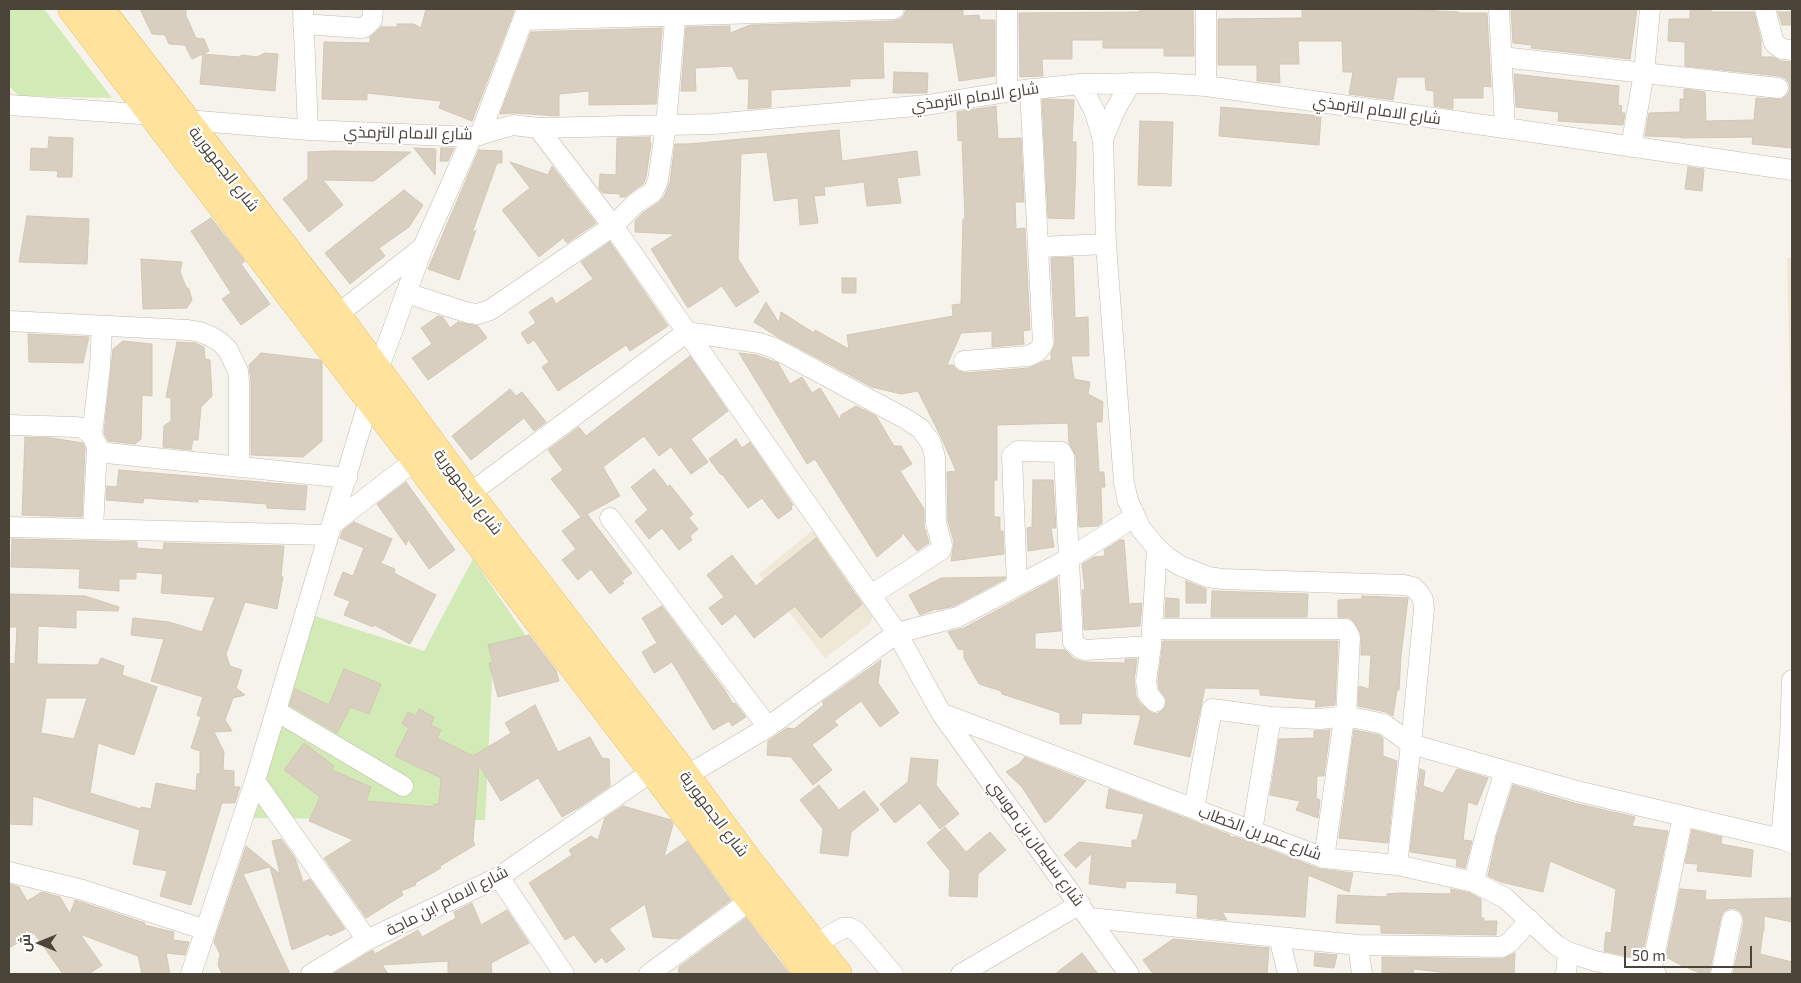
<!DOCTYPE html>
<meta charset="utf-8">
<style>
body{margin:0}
#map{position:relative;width:1801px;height:983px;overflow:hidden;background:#f6f3ec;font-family:"Exo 2",Cairo,sans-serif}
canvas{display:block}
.frame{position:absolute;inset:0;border:10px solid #4b4439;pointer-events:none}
.north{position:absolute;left:15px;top:918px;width:50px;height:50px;-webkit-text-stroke:4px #fff;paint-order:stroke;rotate:270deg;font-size:14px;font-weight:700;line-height:20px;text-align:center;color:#4b4439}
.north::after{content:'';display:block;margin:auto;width:18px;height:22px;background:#4b4439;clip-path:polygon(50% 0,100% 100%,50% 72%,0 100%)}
.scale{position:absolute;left:1624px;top:946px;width:128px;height:22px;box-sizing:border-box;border:2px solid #4b4439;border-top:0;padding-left:6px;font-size:15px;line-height:18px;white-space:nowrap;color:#4b4439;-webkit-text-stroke:4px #fff;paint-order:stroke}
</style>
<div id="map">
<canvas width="1801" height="983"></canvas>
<div class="frame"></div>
<div class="north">ش</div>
<div class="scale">50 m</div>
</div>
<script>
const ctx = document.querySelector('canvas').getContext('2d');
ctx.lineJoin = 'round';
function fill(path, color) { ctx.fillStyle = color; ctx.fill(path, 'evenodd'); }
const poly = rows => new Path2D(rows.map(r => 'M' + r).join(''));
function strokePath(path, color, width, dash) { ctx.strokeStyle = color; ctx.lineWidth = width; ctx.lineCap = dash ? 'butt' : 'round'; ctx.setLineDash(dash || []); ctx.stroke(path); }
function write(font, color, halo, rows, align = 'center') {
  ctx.font = font + ' "Exo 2",Cairo,sans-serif'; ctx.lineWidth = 4.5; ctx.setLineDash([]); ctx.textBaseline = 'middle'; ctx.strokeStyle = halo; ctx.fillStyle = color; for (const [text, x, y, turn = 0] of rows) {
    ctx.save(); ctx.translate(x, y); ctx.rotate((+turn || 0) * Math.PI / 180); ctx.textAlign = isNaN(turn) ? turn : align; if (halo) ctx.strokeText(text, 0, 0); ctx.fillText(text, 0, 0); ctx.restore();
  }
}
const education = poly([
 [1787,258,1792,258,1792,492],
 [823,522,876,591,871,623,825,658,759,574]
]);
const green = poly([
 [9,9,44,9,112,98,19,96,9,86],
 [473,559,526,636,493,659,485,820,249,818,315,616,424,651]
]);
const building = poly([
 [140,9,186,9,186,16,196,38,204,39,209,51,203,54,239,57,242,55,257,57,265,53,278,54,275,91,200,84,203,54,192,59,185,45,169,44,165,35,152,34,140,9],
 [426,9,509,9,514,11,472,121,439,108,441,101,367,93,367,100,322,99,324,42,370,43,370,37,381,27,397,27,397,24,414,24,421,28,426,9],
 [1140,9,1193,9,1194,56,1164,56,1164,48,1103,48,1103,40,1072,40,1072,59,1042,59,1043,76,1020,77,1019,13,1140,12,1140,9],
 [1302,9,1419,9,1419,10,1459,12,1459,13,1487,13,1491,87,1483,86,1483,98,1453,98,1453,109,1434,106,1434,91,1426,90,1425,77,1397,77,1393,100,1349,94,1353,72,1343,72,1342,41,1298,41,1299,64,1279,64,1280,83,1257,81,1257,65,1218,65,1218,19,1302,18,1302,9],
 [1511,9,1637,9,1630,59,1531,48,1532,45,1513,43,1511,9],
 [1690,9,1711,9,1711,12,1754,12,1761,40,1761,57,1773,57,1780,61,1792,62,1792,148,1752,144,1753,137,1681,138,1681,137,1645,136,1649,113,1680,112,1680,99,1684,99,1684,89,1705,92,1706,121,1754,120,1756,98,1782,99,1787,95,1790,90,1789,83,1785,78,1779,76,1685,66,1685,42,1668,41,1669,19,1690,19,1690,9],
 [906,10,963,10,963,16,979,15,980,20,995,20,995,76,959,81,953,43,883,42,884,78,850,79,850,86,771,90,771,107,748,109,749,79,738,79,732,66,695,68,696,91,681,91,686,27,730,26,730,33,750,25,894,21,901,19,904,15,906,10],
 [1778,12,1792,12,1792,25,1782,25,1778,12],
 [662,28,656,104,589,105,589,91,559,94,559,116,514,113,500,114,531,32,662,28],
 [894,72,928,73,927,93,893,93,894,72],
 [1514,74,1619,86,1618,105,1622,106,1621,113,1625,113,1623,125,1558,121,1559,112,1516,107,1514,74],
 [1048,99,1074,100,1072,142,1076,142,1076,161,1074,219,1048,218,1042,100,1048,99],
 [996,106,998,139,1021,138,1024,202,1015,202,1016,229,1025,228,1030,330,1023,331,1024,344,992,347,992,331,961,333,947,365,953,365,958,371,965,373,1029,368,1045,361,1051,360,1051,353,1055,343,1051,258,1073,257,1075,318,1088,317,1089,356,1071,356,1074,379,1090,382,1088,394,1103,402,1102,422,1096,422,1099,472,1104,472,1105,487,1101,487,1102,523,1098,526,1079,527,1076,456,1069,443,1068,423,997,425,997,480,994,480,994,517,1000,517,1000,531,1003,531,1004,554,951,561,954,542,948,521,947,472,956,471,942,439,918,391,901,394,872,387,776,336,754,322,766,302,779,323,781,312,814,333,815,330,849,349,847,335,953,316,952,305,961,304,963,219,965,219,962,140,958,141,957,112,996,106],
 [1221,107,1321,116,1319,145,1219,136,1221,107],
 [1140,121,1173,122,1171,186,1138,185,1140,121],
 [839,130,842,161,917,151,920,175,897,178,901,203,867,206,864,182,824,187,825,195,814,196,818,223,800,225,798,198,774,201,767,152,741,154,738,259,759,292,736,307,722,286,688,308,651,249,675,234,635,232,635,221,644,212,659,202,664,197,670,182,675,144,688,144,839,130],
 [49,137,73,138,72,177,57,177,58,171,30,170,31,148,48,149,49,137],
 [650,137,650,143,651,143,646,177,643,184,625,197,620,197,620,194,603,193,599,189,600,174,616,175,617,138,650,137],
 [414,148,436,149,435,175,414,148],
 [441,148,454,148,448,161,440,161,441,148],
 [479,150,502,151,502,163,497,163,472,233,476,230,459,280,428,269,479,150],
 [333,151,411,152,374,181,323,180,343,205,309,232,283,199,308,179,308,152,333,151],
 [510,162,548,175,552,166,596,223,567,243,563,238,539,257,502,210,530,188,510,162],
 [1688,167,1704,169,1702,191,1685,189,1688,167],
 [404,190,423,205,409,227,379,248,385,256,350,284,325,253,404,190],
 [27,216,89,219,87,264,19,262,27,216],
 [211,218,245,261,241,264,270,304,241,325,222,299,231,293,191,231,211,218],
 [610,242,668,326,630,351,626,345,558,391,542,367,549,362,534,340,528,344,521,333,536,323,529,312,552,297,556,304,593,279,581,262,610,242],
 [141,259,182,262,180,272,186,287,189,289,192,300,187,308,143,309,141,259],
 [842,278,856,278,856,293,842,293,842,278],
 [438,316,443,317,450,328,458,322,478,326,487,338,428,380,412,358,432,344,421,328,438,316],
 [28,334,89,337,83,363,29,362,28,334],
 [123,341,152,344,152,396,142,395,141,439,135,444,108,441,104,433,113,349,123,341],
 [177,342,195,343,204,347,205,359,210,360,212,396,201,407,198,440,193,440,191,450,163,447,164,426,171,421,171,398,166,397,177,342],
 [261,353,320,360,322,362,322,441,303,457,251,455,251,382,249,365,261,353],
 [739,353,756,355,778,363,790,384,802,377,812,393,820,388,840,420,841,415,856,406,876,416,894,446,901,446,912,464,900,471,924,509,924,526,929,543,917,551,902,532,901,537,877,557,815,459,807,464,739,353],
 [690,356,728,411,691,439,708,462,691,474,671,447,659,456,644,436,603,467,620,496,587,514,632,573,622,581,624,583,610,594,591,569,578,580,562,560,576,549,562,531,581,517,551,479,563,470,548,450,579,427,586,436,690,356],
 [510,389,516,396,522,392,546,422,534,431,524,418,471,460,452,436,510,389],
 [25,437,52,438,83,443,85,448,82,517,22,515,25,437],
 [736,439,742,448,750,442,793,505,791,506,792,509,778,519,762,498,748,508,722,474,721,475,709,459,736,439],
 [654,469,668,487,670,485,693,514,689,518,698,529,690,536,692,540,679,550,662,528,649,539,635,521,648,510,631,487,654,469],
 [119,470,307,486,305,510,267,508,267,504,198,499,198,502,144,498,143,503,106,500,107,486,117,487,119,470],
 [1033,480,1053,480,1056,528,1051,528,1054,547,1028,551,1027,528,1032,527,1033,480],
 [406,482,455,550,429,569,408,539,406,545,377,504,406,482],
 [354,522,392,539,383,560,380,563,395,569,394,573,436,595,410,644,374,625,373,627,344,615,350,601,334,595,343,572,353,576,364,548,340,538,343,530,354,522],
 [816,538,862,604,821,638,795,606,754,638,736,614,722,625,709,608,724,597,707,575,732,555,756,586,816,538],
 [12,539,137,542,137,548,163,550,164,543,284,546,281,577,283,577,277,609,245,602,226,654,230,666,242,670,236,688,245,695,233,698,225,720,232,731,214,732,224,752,223,770,234,771,234,787,240,787,235,803,222,803,191,905,160,896,167,871,133,864,140,830,33,796,32,825,9,824,9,663,15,664,17,627,9,627,9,594,85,596,119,607,118,611,76,610,76,628,38,626,37,664,98,665,101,658,124,666,122,675,157,687,134,755,98,743,90,793,141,809,141,807,151,809,156,783,196,791,197,774,200,774,200,751,191,748,201,717,197,715,203,697,151,681,164,639,131,635,133,618,169,622,202,632,215,597,161,593,163,574,136,572,136,579,119,579,119,591,79,588,80,569,11,567,12,539],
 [46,698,87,698,74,739,41,733,46,698],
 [1120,540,1124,540,1129,604,1142,603,1140,626,1084,630,1082,590,1085,590,1082,564,1094,557,1105,556,1104,550,1120,540],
 [1005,577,1005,579,954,606,937,610,936,609,920,615,909,595,941,578,1005,577],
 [1057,578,1061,631,1035,633,1035,649,1065,650,1074,659,1084,662,1125,663,1125,659,1137,659,1134,680,1136,696,1139,702,1151,713,1157,714,1162,711,1166,705,1166,699,1159,689,1158,681,1163,641,1338,641,1335,705,1315,707,1316,700,1260,695,1260,689,1205,688,1190,757,1134,744,1141,715,1082,713,1081,724,1060,724,1060,713,1002,694,1001,691,979,684,964,658,964,650,958,649,948,632,964,628,1057,578],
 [1186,581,1206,589,1206,603,1186,603,1186,581],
 [1212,591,1308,594,1307,617,1211,617,1212,591],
 [1362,596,1408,598,1401,656,1399,690,1397,690,1393,716,1386,712,1358,706,1359,686,1369,689,1371,655,1361,655,1361,634,1354,622,1350,618,1338,617,1338,600,1362,599,1362,596],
 [1166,598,1179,599,1179,617,1165,617,1166,598],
 [662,606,724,689,733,704,735,703,746,717,732,726,729,721,713,730,672,662,654,673,642,652,657,643,642,618,662,606],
 [529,635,556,670,559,681,498,697,489,663,493,663,488,645,529,635],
 [881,660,878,683,899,713,880,727,861,701,834,721,838,725,812,745,832,770,813,785,791,757,767,755,768,741,787,728,794,729,824,705,822,702,881,660],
 [344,669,381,684,369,714,350,707,337,733,290,705,295,689,329,705,344,669],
 [535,705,558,752,590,737,602,758,609,759,610,786,581,806,562,817,538,778,501,801,479,765,473,841,475,845,440,866,441,868,415,883,416,885,401,891,403,895,366,918,324,858,353,840,309,821,320,797,284,770,304,743,334,766,332,770,371,787,366,801,434,807,434,804,439,804,441,778,395,756,409,728,402,724,408,712,416,716,419,709,434,717,431,725,441,730,437,738,473,756,511,733,505,723,535,705],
 [1330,730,1324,776,1317,776,1316,798,1320,800,1318,818,1296,810,1300,801,1270,795,1279,739,1314,738,1314,731,1330,730],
 [1354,730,1379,735,1383,738,1383,756,1397,761,1388,843,1339,838,1354,730],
 [1025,757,1086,781,1051,819,1045,823,1022,787,1006,772,1019,764,1025,757],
 [911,758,938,760,936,785,959,814,940,829,920,803,895,823,880,804,908,782,911,758],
 [1420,769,1425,771,1423,786,1443,793,1457,769,1488,778,1477,805,1468,802,1463,840,1472,841,1465,868,1456,866,1457,859,1410,852,1420,769],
 [819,785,839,810,864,791,879,810,851,832,848,856,820,853,823,829,800,800,819,785],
 [1513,785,1574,803,1635,817,1632,826,1668,831,1644,947,1642,946,1641,959,1604,951,1606,932,1611,933,1616,889,1550,861,1543,892,1501,882,1488,876,1497,835,1513,785],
 [1109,789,1230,835,1230,837,1236,837,1320,869,1353,873,1349,892,1308,875,1305,917,1222,912,1227,920,1197,917,1198,895,1176,893,1177,883,1126,881,1125,888,1089,884,1092,853,1076,868,1064,855,1079,842,1132,848,1132,840,1137,840,1144,814,1106,808,1109,789],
 [623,806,671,820,673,824,664,857,687,841,731,900,678,939,653,937,645,904,609,929,625,949,606,963,602,957,595,963,574,935,565,940,529,883,572,855,569,850,591,836,598,840,605,818,623,806],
 [945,827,966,852,990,832,1006,850,978,874,977,897,949,896,950,871,927,843,945,827],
 [1692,830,1722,837,1721,844,1753,850,1751,877,1697,871,1698,864,1685,863,1692,830],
 [281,839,295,858,303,882,310,879,345,929,330,936,328,934,292,950,270,867,243,874,290,974,222,974,218,965,220,954,214,942,246,846,280,874,272,841,281,839],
 [9,884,19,887,27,901,42,892,60,897,70,914,75,900,145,923,144,925,174,932,173,940,189,942,185,955,166,953,170,974,142,974,138,956,80,934,102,965,89,974,63,974,34,933,9,948,9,884],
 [1451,889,1470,893,1481,899,1481,918,1484,918,1484,921,1497,921,1496,935,1381,933,1381,925,1336,923,1338,895,1387,897,1387,894,1400,893,1451,894,1451,889],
 [1680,889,1706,891,1705,900,1792,898,1792,922,1764,916,1764,931,1763,931,1760,954,1792,962,1792,974,1733,974,1744,922,1743,916,1740,911,1734,908,1728,909,1723,912,1721,917,1709,974,1702,974,1681,965,1666,957,1680,889],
 [472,903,481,925,507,910,529,943,491,963,492,974,448,974,448,961,382,965,388,974,333,974,373,950,375,954,418,930,422,937,456,918,454,912,472,903],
 [746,918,790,974,678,974,679,967,746,918],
 [1173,939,1269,948,1267,974,1153,974,1143,960,1173,939],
 [1082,953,1098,974,1055,974,1082,953],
 [1315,953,1337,955,1334,968,1314,966,1315,953],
 [1515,953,1514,974,1456,974,1414,969,1413,974,1382,973,1382,957,1502,959,1515,953]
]);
const minor = poly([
 [303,9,308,130],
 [1007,9,1007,92],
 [1206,9,1206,86],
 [1499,9,1505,128],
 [1765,9,1774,43,1782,49,1792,50],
 [523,20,894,9],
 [303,24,361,28,365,27,372,20,373,9],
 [1502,57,1778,88],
 [1080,84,1094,110,1103,139,1106,244,1124,483,1128,501,1141,529,1157,548,1168,558,1181,566,1208,577,1222,579,1404,585,1413,587,1419,593,1423,600,1424,609,1411,744,1397,865],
 [9,105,155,115,187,120,308,130,472,137,513,125,538,128,713,124,927,105,1007,92,1080,84,1156,83,1206,86,1505,128,1792,170],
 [538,128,613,226,897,633,941,713,1129,974],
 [480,135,527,9],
 [1103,139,1115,110,1131,83],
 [1631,147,1644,73,1650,9],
 [1039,247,1106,244],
 [406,293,469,313,478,314,490,310,613,226,636,203,653,192,658,180,666,125,676,9],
 [337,315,423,247],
 [9,321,188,330,200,332,210,336,220,342,228,350,238,371,239,382,239,466],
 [964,361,1028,356,1038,351,1043,344,1030,89],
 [9,425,76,427,82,428,92,435,97,446,93,529],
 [92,435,100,367,102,326],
 [97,452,347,478],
 [469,494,687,332,759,343,774,348,906,419,921,429,931,443,935,457,936,523,942,545,941,550,871,595],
 [610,518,768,727],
 [332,524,426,452],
 [9,527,328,535],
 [1017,586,1012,456,1018,451,1061,452,1064,457,1073,642,1080,648,1084,650,1151,646],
 [1152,629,1345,629,1348,633,1350,638,1346,716,1343,726,1324,858],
 [1155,702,1148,694,1146,681,1151,646,1157,548],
 [276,711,403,786],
 [941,713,1324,858,1397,865,1474,882,1505,898,1556,945,1568,952,1595,961,1656,974],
 [255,781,367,940],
 [1194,809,1212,709,1271,717,1320,719,1346,716,1384,724,1411,744,1577,791,1781,839,1792,843],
 [1252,831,1271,717],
 [1781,839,1790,740,1792,680],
 [9,872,83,890,206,930],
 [499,877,564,974],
 [1474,882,1486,832,1505,771],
 [1090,918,1358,945,1502,947,1510,942,1530,920],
 [1279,937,1288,974],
 [815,944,843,928,850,928,857,932,893,974],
 [1358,945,1362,974],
 [1651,972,1683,816],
 [191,974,255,781,378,370,423,247,472,137],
 [311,974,367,940,499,877,654,770,686,776,768,727,897,633,958,617,1068,559,1134,517],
 [649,974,751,900],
 [961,974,1080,904],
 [1566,974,1568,952],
 [1721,974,1732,920]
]);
const primary = poly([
 [72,9,751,900,788,945,809,974],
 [100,9,337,315,469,494,686,776,750,863,838,974]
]);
const streetNames = [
 ["شارع الامام الترمذي",975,97,-8],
 ["شارع الامام الترمذي",1377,110,8],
 ["شارع الامام الترمذي",408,133,1],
 ["شارع الجمهورية",224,169,52],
 ["شارع الجمهورية",468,492,53],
 ["شارع الجمهورية",714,814,53],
 ["شارع عمر بن الخطاب",1260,833,20],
 ["شارع سليمان بن موسي",1036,843,54],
 ["شارع الامام ابن ماجة",447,901,-27]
];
fill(education, '#efe8d6');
fill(green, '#d2eab5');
fill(building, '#d8cfc1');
strokePath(building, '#d3c7b4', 1);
strokePath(minor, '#c2bbae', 21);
strokePath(primary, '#e6c16a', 29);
strokePath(minor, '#fff', 20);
strokePath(primary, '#ffe39c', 28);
write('16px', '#4b4439', '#fff', streetNames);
</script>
